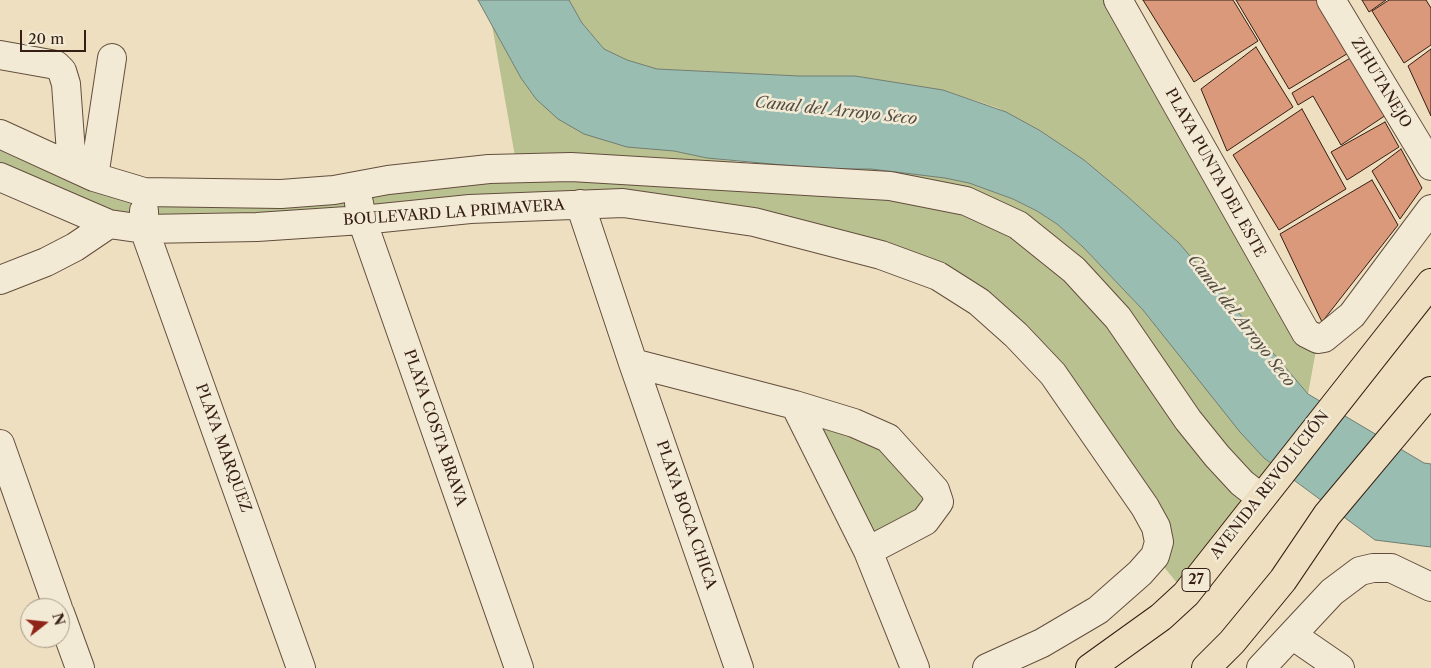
<!DOCTYPE html>
<meta charset="utf-8">
<style>
body{margin:0}
#map{position:relative;width:1431px;height:668px;overflow:hidden;background:#eddfbf;font-family:"Libre Caslon Text",serif}
canvas{display:block}
.north{position:absolute;left:20px;top:598px;width:50px;height:50px;box-sizing:border-box;background:#f3ead5;border:1px solid #a79887;border-radius:50%;rotate:74deg;font-size:14px;font-weight:700;line-height:20px;text-align:center;color:#351e13}
.north::after{content:'';display:block;margin:auto;width:18px;height:22px;background:#8f2418;clip-path:polygon(50% 0,100% 100%,50% 72%,0 100%)}
.scale{position:absolute;left:20px;top:30px;width:66px;height:22px;box-sizing:border-box;border:2px solid #351e13;border-top:0;padding-left:6px;font-size:15px;line-height:18px;white-space:nowrap;color:#351e13;-webkit-text-stroke:4px #f3ead5;paint-order:stroke}
</style>
<div id="map">
<canvas width="1431" height="668"></canvas>
<div class="north">N</div>
<div class="scale">20 m</div>
</div>
<script>
const ctx = document.querySelector('canvas').getContext('2d');
ctx.lineJoin = 'round';
function fill(path, color) { ctx.fillStyle = color; ctx.fill(path, 'evenodd'); }
const poly = rows => new Path2D(rows.map(r => 'M' + r).join(''));
function strokePath(path, color, width, dash) { ctx.strokeStyle = color; ctx.lineWidth = width; ctx.lineCap = dash ? 'butt' : 'round'; ctx.setLineDash(dash || []); ctx.stroke(path); }
function write(font, color, halo, rows, align = 'center') {
  ctx.font = font + ' "Libre Caslon Text",serif'; ctx.lineWidth = 5; ctx.setLineDash([]); ctx.textBaseline = 'middle'; ctx.strokeStyle = halo; ctx.fillStyle = color; for (const [text, x, y, turn = 0] of rows) {
    ctx.save(); ctx.translate(x, y); ctx.rotate((+turn || 0) * Math.PI / 180); ctx.textAlign = isNaN(turn) ? turn : align; if (halo) ctx.strokeText(text, 0, 0); ctx.fillText(text, 0, 0); ctx.restore();
  }
}
const green = poly([
 [569,0,1110,0,1318,339,1308,394,1179,243,1127,196,1084,160,1039,130,998,108,943,90,855,76,799,76,657,69,627,60,604,49,582,23],
 [492,25,521,78,536,99,674,151,707,158,748,163,826,169,871,169,945,178,969,183,1013,199,1037,211,1057,224,1083,247,1143,310,1264,458,1281,471,1186,594,1155,556,1159,542,1084,416,938,276,623,203,144,229,0,177,0,134,144,192,517,168],
 [795,405,854,423,939,502,868,551]
]);
const water = poly([
 [478,0,569,0,582,23,604,49,627,60,657,69,799,76,855,76,943,90,1006,112,1039,130,1084,160,1127,196,1179,243,1308,394,1424,463,1431,464,1431,547,1375,540,1264,458,1240,432,1143,310,1083,247,1057,224,1037,211,1013,199,969,183,945,178,871,169,826,169,707,158,674,151,627,147,584,134,558,119,536,99,521,78,478,0]
]);
const building = poly([
 [1143,0,1233,0,1258,41,1194,82,1143,0],
 [1236,0,1319,0,1350,52,1289,89,1236,0],
 [1362,0,1386,0,1369,12,1362,0],
 [1389,0,1426,0,1431,8,1431,45,1404,63,1372,11,1389,0],
 [1256,47,1293,107,1227,151,1201,89,1256,47],
 [1431,49,1431,116,1408,66,1431,49],
 [1352,57,1386,115,1341,145,1313,96,1298,105,1292,93,1352,57],
 [1302,109,1346,189,1279,230,1233,155,1302,109],
 [1385,122,1399,147,1347,180,1331,152,1385,122],
 [1401,149,1422,188,1400,219,1372,171,1401,149],
 [1372,180,1398,225,1322,322,1280,234,1372,180]
]);
const minor = poly([
 [1118,0,1306,333,1318,339,1324,338,1352,315,1431,209],
 [1331,0,1431,166],
 [0,55,56,65,62,71,66,84,72,167],
 [0,134,94,177,144,192,281,194,334,190,388,180,489,169,571,167,890,186,966,201,1018,225,1074,270,1118,318,1188,420,1217,456,1242,483,1260,497],
 [0,177,109,224,144,229,257,227,362,220,470,209,623,203,754,222,881,255,938,276,979,302,1016,335,1053,374,1145,507,1156,527,1159,542,1155,556,1140,573,1098,610,1042,643,987,668],
 [94,177,112,58],
 [359,203,362,220,519,668],
 [580,204,633,363,739,668],
 [144,211,144,229,301,668],
 [0,280,46,262,75,247,109,224],
 [633,363,795,405,854,423,888,438,935,490,939,502,925,521,868,551],
 [795,405,868,551,915,668],
 [0,444,58,608],
 [60,613,80,668],
 [1292,635,1340,668],
 [1261,668,1332,592,1360,571,1373,568,1391,568,1431,587]
]);
const major = poly([
 [1090,668,1161,617,1186,594,1431,283],
 [1206,668,1232,642,1283,580,1327,515,1431,391]
]);
const shields = [
 [1196,580,28]
];
const shieldNames = [
 ["27",1196,580]
];
const streetNames = [
 ["ZIHUTANEJO",1381,83,59],
 ["PLAYA PUNTA DEL ESTE",1215,173,61],
 ["BOULEVARD LA PRIMAVERA",454,213,-4],
 ["PLAYA COSTA BRAVA",435,428,71],
 ["PLAYA MARQUEZ",223,448,70],
 ["AVENIDA REVOLUCIÓN",1270,485,-52],
 ["PLAYA BOCA CHICA",686,515,71]
];
const waterNames = [
 ["Canal del Arroyo Seco",836,111,6],
 ["Canal del Arroyo Seco",1241,321,52]
];
fill(green, '#bac191');
fill(water, '#99bdb1');
strokePath(water, '#717d72', 1);
fill(building, '#da997a');
strokePath(building, '#351e13', 1);
strokePath(minor, '#634e3e', 30);
strokePath(major, '#351e13', 30);
strokePath(minor, '#f3ead5', 28);
strokePath(major, '#eddfbf', 28);
for (const [x, y, w] of shields) { const box = new Path2D(); box.roundRect(x - w / 2, y - 11.5, w, 23, 4); ctx.fillStyle = '#f3ead5'; ctx.fill(box); strokePath(box, '#351e13', 1); }
write('bold 14px', '#351e13', null, shieldNames);
write('15px', '#351e13', '#f3ead5', streetNames);
write('italic 16px', '#534e42', '#f3ead5', waterNames);
</script>
